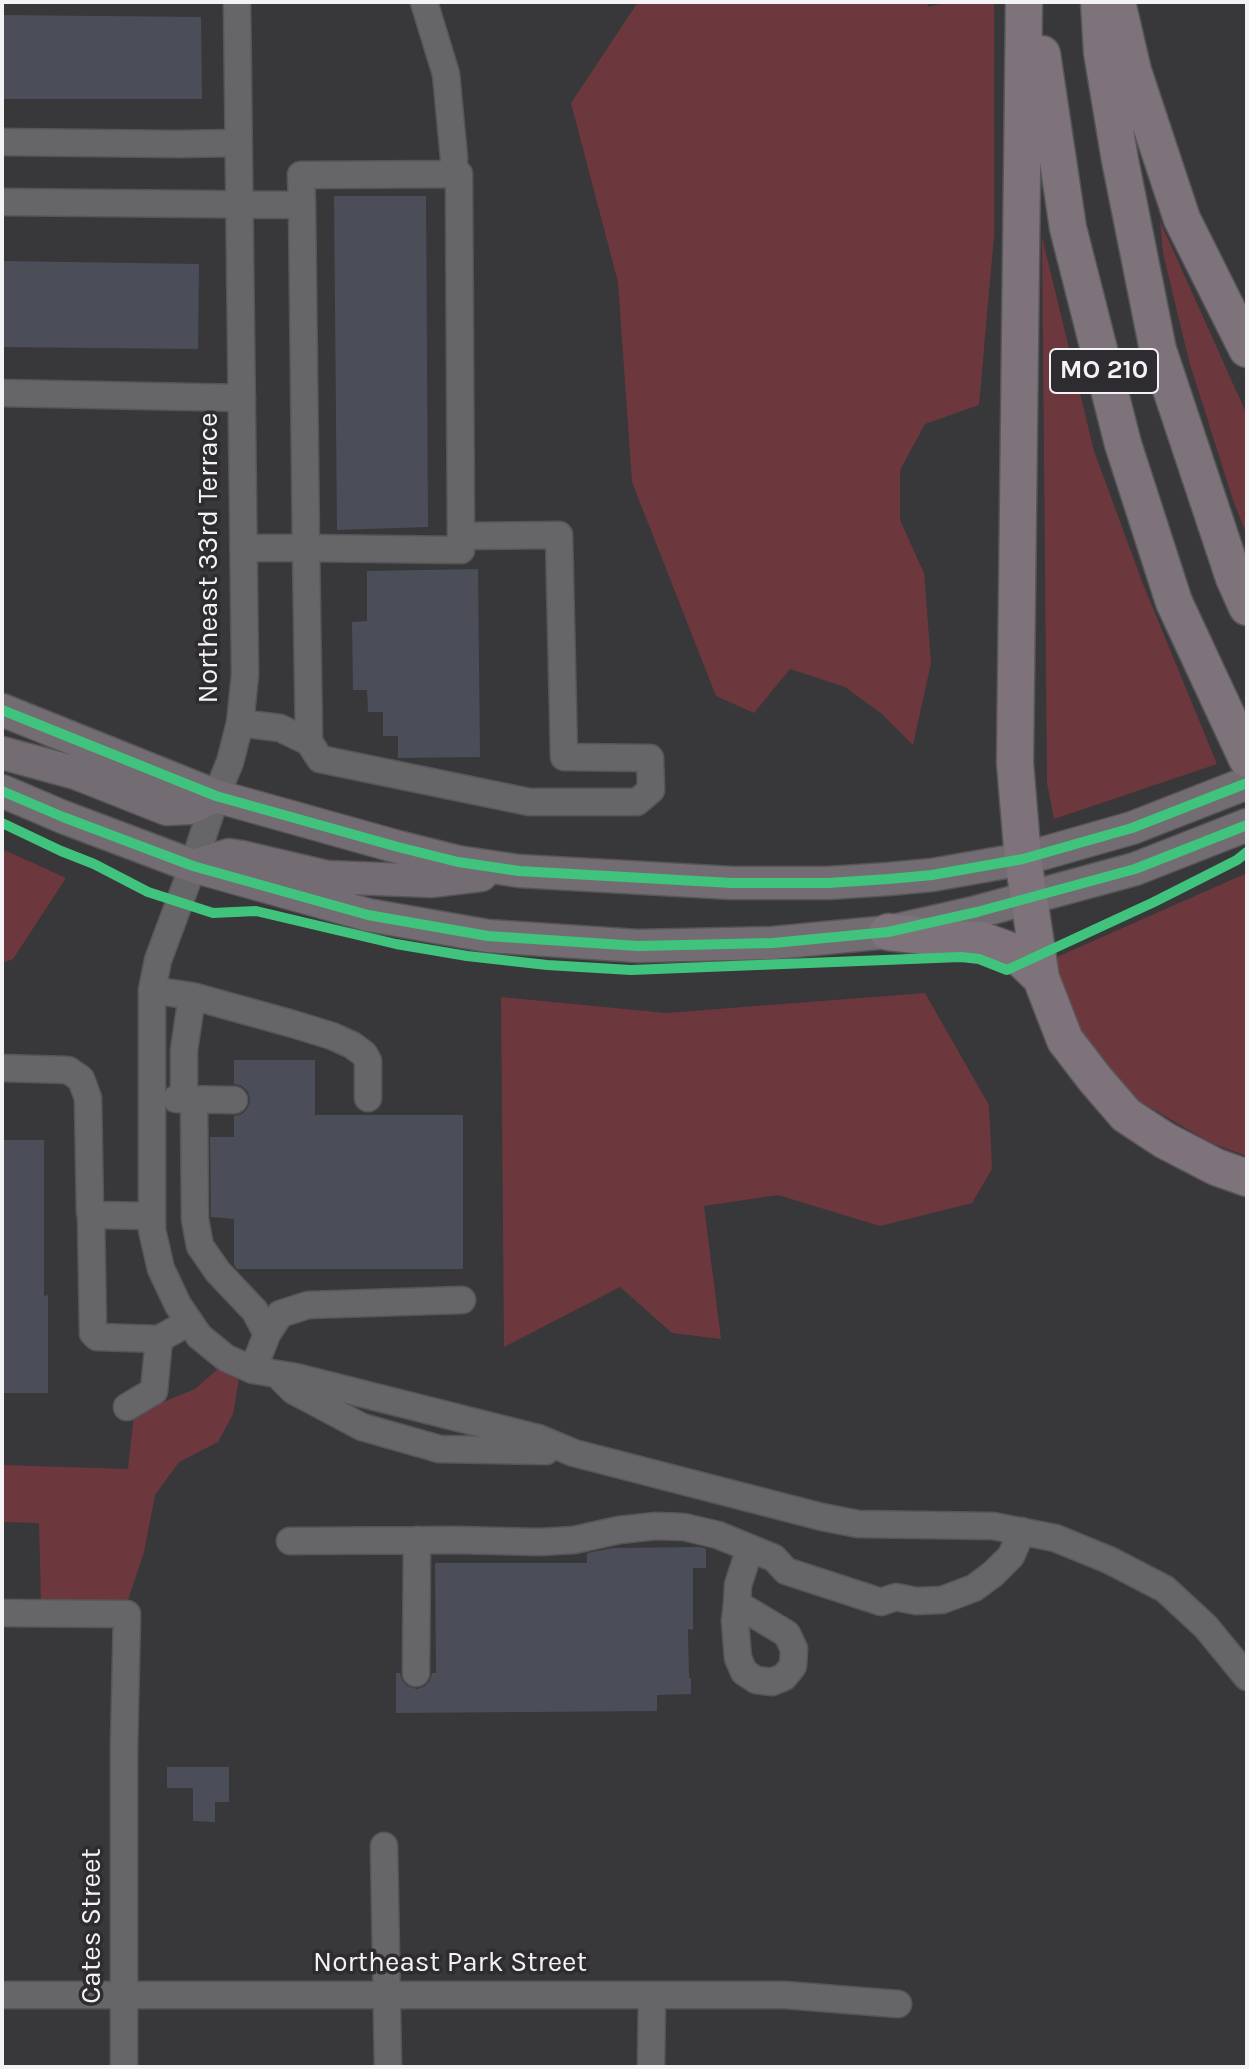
<!DOCTYPE html>
<style>
body{margin:0}
#map{position:relative;width:1249px;height:2069px;overflow:hidden;background:#38373a;font-family:Karla,sans-serif}
canvas{display:block}
.frame{position:absolute;inset:0;border:4px solid #f3f2f5;pointer-events:none}
</style>
<div id="map">
<canvas width="1249" height="2069"></canvas>
<div class="frame"></div>
</div>
<script>
const ctx = document.querySelector('canvas').getContext('2d');
ctx.lineJoin = 'round';
function fill(path, color) { ctx.fillStyle = color; ctx.fill(path, 'evenodd'); }
const poly = rows => new Path2D(rows.map(r => 'M' + r).join(''));
function strokePath(path, color, width, dash) { ctx.strokeStyle = color; ctx.lineWidth = width; ctx.lineCap = dash ? 'butt' : 'round'; ctx.setLineDash(dash || []); ctx.stroke(path); }
function write(font, color, halo, rows, align = 'center') {
  ctx.font = font + ' Karla,sans-serif'; ctx.lineWidth = 7; ctx.setLineDash([]); ctx.textBaseline = 'middle'; ctx.strokeStyle = halo; ctx.fillStyle = color; for (const [text, x, y, turn = 0] of rows) {
    ctx.save(); ctx.translate(x, y); ctx.rotate((+turn || 0) * Math.PI / 180); ctx.textAlign = isNaN(turn) ? turn : align; if (halo) ctx.strokeText(text, 0, 0); ctx.fillText(text, 0, 0); ctx.restore();
  }
}
const green = poly([
 [638,2,927,2,928,7,949,2,994,2,994,236,979,405,925,424,900,470,900,520,924,573,931,663,913,745,882,714,845,687,790,669,754,713,716,696,632,482,618,282,571,103],
 [1160,221,1247,415,1247,535,1233,500,1189,361,1163,253],
 [1042,237,1094,451,1143,584,1217,764,1054,819,1047,783],
 [2,849,66,878,13,959,2,963],
 [1247,873,1247,1156,1211,1143,1129,1095,1085,1037,1050,960],
 [925,993,989,1105,992,1169,972,1203,880,1226,778,1195,704,1206,721,1339,672,1333,620,1287,504,1347,501,997,666,1013],
 [220,1367,239,1379,233,1414,218,1442,179,1462,155,1495,144,1552,127,1603,41,1601,39,1523,2,1522,2,1465,128,1469,134,1414,195,1389]
]);
const building = poly([
 [2,15,201,17,202,99,2,99],
 [334,196,426,196,428,527,337,530],
 [2,261,199,264,198,349,2,347],
 [478,569,480,757,398,758,398,736,383,736,383,712,368,712,367,690,353,690,352,622,367,621,367,571],
 [234,1060,315,1060,315,1115,463,1115,463,1269,237,1269,234,1265,234,1219,211,1217,210,1137,234,1137,234,1116,242,1114,247,1109,250,1101,248,1092,242,1086,234,1084],
 [2,1140,44,1140,44,1296,48,1295,48,1393,2,1393],
 [700,1547,706,1549,706,1568,693,1568,693,1630,688,1629,689,1678,691,1678,691,1694,657,1695,657,1711,396,1713,396,1673,400,1673,402,1680,407,1686,417,1689,425,1686,430,1680,432,1673,436,1673,435,1563,587,1563,587,1553,613,1548],
 [167,1767,229,1767,229,1802,215,1802,215,1822,193,1821,193,1788,167,1788]
]);
const minor = poly([
 [237,2,245,675,240,723,230,762,216,796,193,866,158,960,152,990,152,1230,161,1269,178,1305,199,1336,226,1358,253,1370,296,1377,538,1438,574,1453,822,1517,858,1524,993,1526,1055,1538,1109,1560,1165,1589,1206,1627,1247,1677],
 [424,2,446,74,454,158,453,173],
 [2,142,178,144,238,143],
 [2,202,302,205,306,548,461,550,459,174,301,175,302,205],
 [2,393,242,398],
 [240,723,280,728,309,742,306,548,244,548],
 [309,742,320,759,529,802,637,802,651,790,650,758,564,757,559,535,461,536],
 [152,990,192,996,293,1024,332,1036,352,1045,364,1054,368,1061,368,1098],
 [2,1068,68,1070,81,1079,88,1098,90,1212,97,1215,152,1216],
 [176,1099,234,1100],
 [184,1099,184,1050,192,996],
 [194,1099,195,1219,200,1246,218,1272,255,1311,267,1334],
 [91,1214,93,1333,97,1337,159,1339,189,1322],
 [253,1370,267,1334,280,1314,308,1305,462,1300],
 [282,1379,294,1391,362,1427,429,1446,439,1449,546,1451],
 [127,1407,154,1391,159,1339],
 [290,1541,456,1540,540,1542,574,1540,619,1530,656,1526,684,1527,718,1535,774,1558,786,1571,881,1602,896,1597,916,1601,942,1600,974,1588,993,1574,1011,1556,1022,1531],
 [737,1604,787,1634,794,1649,793,1666,784,1677,772,1682,756,1680,744,1672,738,1658,735,1621,737,1604,738,1585,750,1548],
 [2,1613,127,1614,124,1747,124,2067],
 [416,1673,417,1540],
 [384,1846,388,2067],
 [2,1995,785,1995,898,2004],
 [651,2067,652,1995]
]);
const major = poly([
 [2,710,216,796,398,847,458,862,519,871,732,883,828,883,889,879,932,875,1023,859,1132,828,1247,783],
 [2,753,76,773,167,809,189,808,216,796],
 [2,791,63,817,193,866,368,915,488,936,638,946,773,943,888,932,977,912,1135,869,1247,825],
 [199,864,229,855,242,857,327,877,431,881,481,875]
]);
const highway = poly([
 [1024,2,1015,763,1023,859,1041,978,1065,1040,1095,1079,1126,1115,1164,1140,1216,1167,1247,1178],
 [1099,2,1102,52,1120,160,1158,350,1234,578,1247,607],
 [1117,2,1133,71,1182,219,1247,349],
 [1042,54,1068,228,1123,444,1174,602,1247,759],
 [888,932,951,939,981,940,1014,952,1041,978]
]);
const cycleway = poly([
 [2,710,216,796,398,847,458,862,519,871,732,883,828,883,889,879,932,875,1023,859,1132,828,1247,783],
 [2,791,63,817,193,866,368,915,488,936,638,946,773,943,888,932,977,912,1135,869,1247,825],
 [2,823,61,851,94,864,148,892,213,913,256,911,396,944,467,956,547,965,631,970,961,957,979,959,1007,970,1154,902,1237,860,1247,852]
]);
const shields = [
 [1104,371,108]
];
const shieldNames = [
 ["MO 210",1104,371]
];
const streetNames = [
 ["Northeast 33rd Terrace",209,558,-90],
 ["Cates Street",92,1926,-90],
 ["Northeast Park Street",450,1963]
];
fill(green, '#6d383d');
fill(building, '#4b4e59');
strokePath(minor, '#565658', 29);
strokePath(major, '#565658', 35);
strokePath(highway, '#565658', 39);
strokePath(minor, '#666567', 26);
strokePath(major, '#746c73', 32);
strokePath(highway, '#7e727b', 36);
strokePath(cycleway, '#40c37c', 10);
for (const [x, y, w] of shields) { const box = new Path2D(); box.roundRect(x - w / 2, y - 22, w, 44, 6); ctx.fillStyle = '#2e2b31'; ctx.fill(box); strokePath(box, '#f3f2f5', 2); }
write('bold 26px', '#f3f2f5', null, shieldNames);
write('28px', '#f3f2f5', '#2e2b31', streetNames);
</script>
